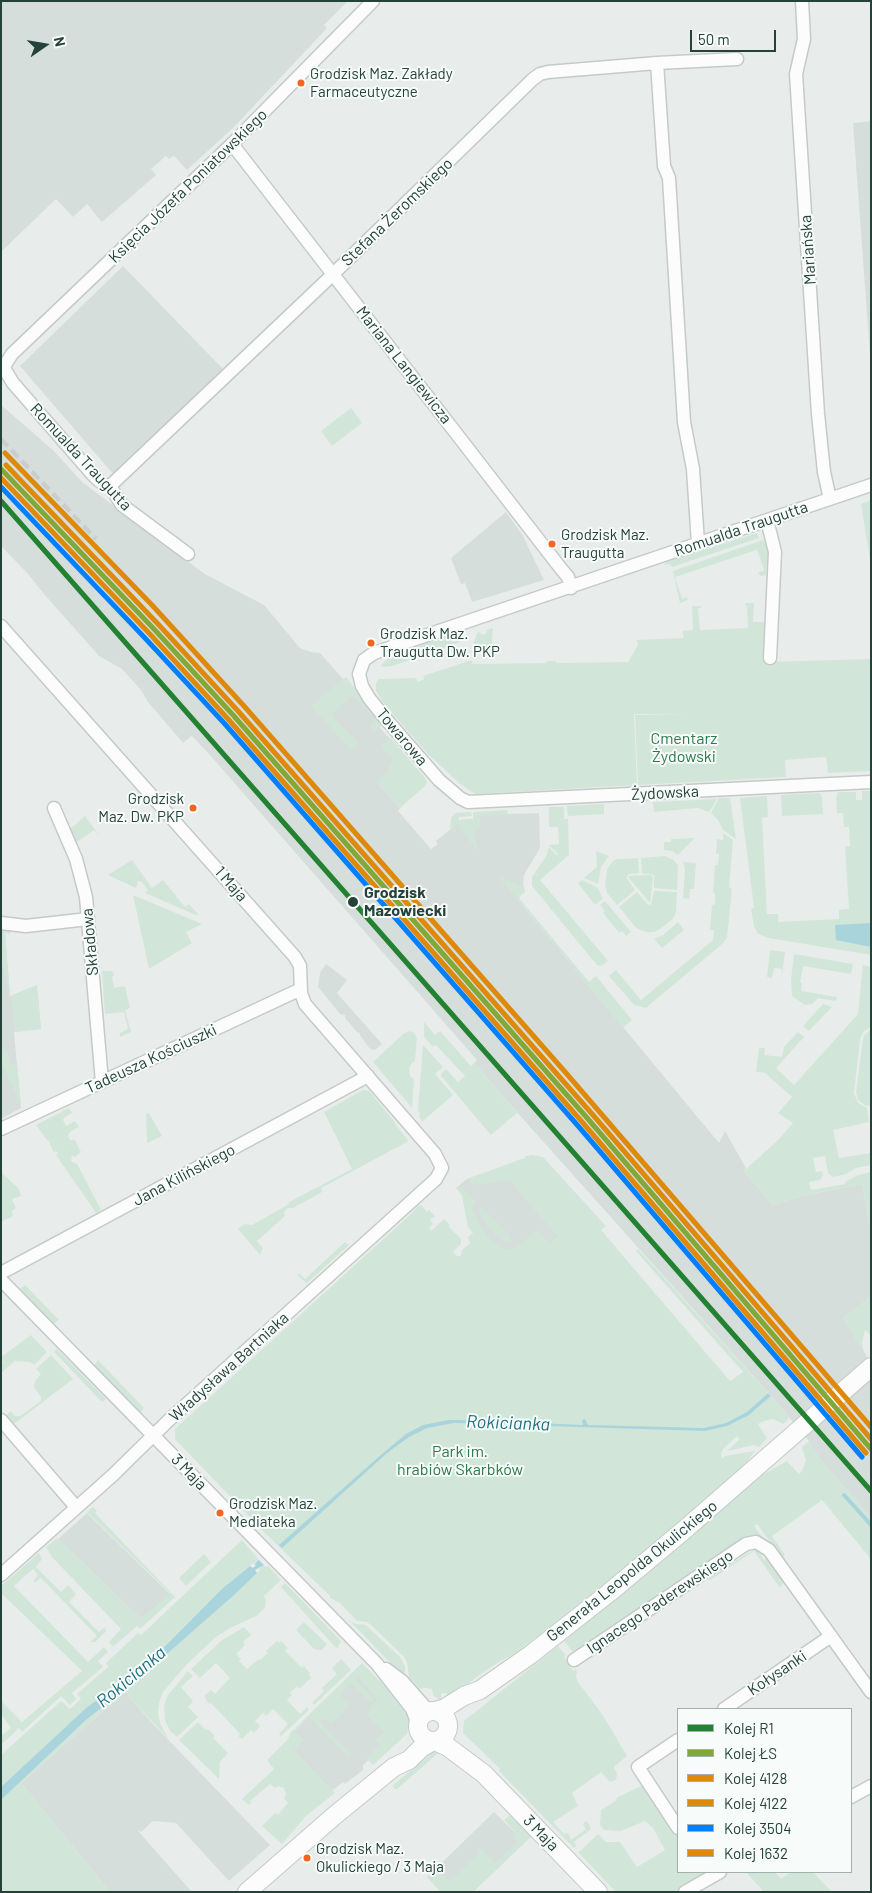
<!DOCTYPE html>
<meta charset="utf-8">
<style>
body{margin:0}
#map{position:relative;width:872px;height:1893px;overflow:hidden;background:#e8edeb;font-family:Barlow,sans-serif}
canvas{display:block}
.frame{position:absolute;inset:0;border:2px solid #24423a;pointer-events:none}
.legend{position:absolute;left:677px;top:1708px;width:175px;height:165px;box-sizing:border-box;background:#f7fbf9;border:1px solid #a3b1ad;margin:0;padding:6px 9px;list-style:none;font-size:15px;color:#24423a}
.legend li{display:flex;align-items:center;gap:10px;height:25px}
.legend b{width:25px;border:1px solid #a3b1ad}
.north{position:absolute;left:20px;top:20px;width:50px;height:50px;-webkit-text-stroke:4px #f7fbf9;paint-order:stroke;rotate:77deg;font-size:14px;font-weight:700;line-height:20px;text-align:center;color:#24423a}
.north::after{content:'';display:block;margin:auto;width:18px;height:22px;background:#24423a;clip-path:polygon(50% 0,100% 100%,50% 72%,0 100%)}
.scale{position:absolute;left:690px;top:30px;width:86px;height:22px;box-sizing:border-box;border:2px solid #24423a;border-top:0;padding-left:6px;font-size:15px;line-height:18px;white-space:nowrap;color:#24423a;-webkit-text-stroke:4px #f7fbf9;paint-order:stroke}
</style>
<div id="map">
<canvas width="872" height="1893"></canvas>
<div class="frame"></div>
<ul class="legend">
<li><b style="height:6px;background:#238132"></b>Kolej R1</li>
<li><b style="height:6px;background:#81a838"></b>Kolej ŁS</li>
<li><b style="height:6px;background:#de8909"></b>Kolej 4128</li>
<li><b style="height:6px;background:#de8909"></b>Kolej 4122</li>
<li><b style="height:6px;background:#0080ff"></b>Kolej 3504</li>
<li><b style="height:6px;background:#de8909"></b>Kolej 1632</li>
</ul>
<div class="north">N</div>
<div class="scale">50 m</div>
</div>
<script>
const ctx = document.querySelector('canvas').getContext('2d');
ctx.lineJoin = 'round';
function fill(path, color) { ctx.fillStyle = color; ctx.fill(path, 'evenodd'); }
const poly = rows => new Path2D(rows.map(r => 'M' + r).join(''));
function strokePath(path, color, width, dash) { ctx.strokeStyle = color; ctx.lineWidth = width; ctx.lineCap = dash ? 'butt' : 'round'; ctx.setLineDash(dash || []); ctx.stroke(path); }
function write(font, color, halo, rows, align = 'center') {
  ctx.font = font + ' Barlow,sans-serif'; ctx.lineWidth = 4; ctx.setLineDash([]); ctx.textBaseline = 'middle'; ctx.strokeStyle = halo; ctx.fillStyle = color; for (const [text, x, y, turn = 0] of rows) {
    ctx.save(); ctx.translate(x, y); ctx.rotate((+turn || 0) * Math.PI / 180); ctx.textAlign = isNaN(turn) ? turn : align; if (halo) ctx.strokeText(text, 0, 0); ctx.fillText(text, 0, 0); ctx.restore();
  }
}
const built = poly([
 [1,1,348,1,324,25,327,28,235,126,187,170,174,156,169,159,166,156,151,169,156,175,102,222,87,204,73,217,56,199,1,252],
 [871,121,871,369,853,123],
 [123,266,223,369,113,474,20,366],
 [1,405,54,451,82,482,205,574,264,605,300,648,311,652,320,653,378,719,380,728,408,758,379,785,400,808,398,811,431,849,438,844,436,841,458,823,458,820,473,819,476,815,539,813,540,848,524,875,523,884,525,892,517,899,719,1143,725,1131,746,1168,744,1171,773,1205,801,1196,862,1184,871,1230,871,1297,843,1318,871,1363,871,1518,818,1457,809,1441,771,1396,514,1109,474,1063,477,1060,209,754,192,736,183,743,148,702,141,690,122,669,99,656,44,594,28,574,1,546],
 [506,512,523,536,544,580,472,602,465,583,461,584,451,558],
 [5,933,10,996,37,985,41,1029,14,1032,21,1108,1,1119,1,934],
 [326,964,347,980,337,993,382,1044,375,1050,370,1049,360,1035,360,1033,357,1032,345,1018,345,1015,340,1014,318,987,320,973],
 [525,1158,545,1164,606,1236,519,1285,468,1227,462,1195,456,1188,467,1179],
 [87,1513,170,1594,141,1619,58,1539],
 [357,1670,403,1717,371,1758,363,1765,363,1770,345,1784,343,1782,332,1791,293,1750,303,1740,294,1731],
 [125,1692,154,1725,270,1845,229,1881,176,1823,153,1821,141,1832,139,1830,138,1831,192,1892,110,1892,21,1783],
 [494,1812,525,1842,473,1892,441,1892,427,1877]
]);
const green = poly([
 [351,408,362,423,332,446,321,431],
 [871,500,871,566,861,504],
 [757,533,759,538,672,567,669,564,664,565,666,562],
 [763,540,768,548,766,575,761,576,758,573,764,570,757,550,675,577,682,599,687,597,688,600,680,603,673,571],
 [745,603,754,603,753,622,765,622,765,632,767,633,765,662,871,659,871,771,828,773,826,757,785,760,786,777,638,785,635,715,689,714,634,714,637,785,475,794,459,783,428,754,384,704,376,691,376,683,379,679,416,678,418,682,424,679,423,676,469,661,472,661,473,664,545,663,548,661,555,661,557,663,628,662,638,645,637,640,684,638,682,631,693,630,692,606,701,606,701,608,698,608,700,630,748,628,747,606,745,605],
 [493,628,491,653,491,648,472,649,477,633,480,632,482,635,487,633,486,630],
 [456,633,460,634,461,638,459,642,453,645,393,666,382,667,381,665,393,654],
 [346,677,382,722,382,725,377,730,372,729,370,726,376,720,353,695,331,715,359,743,351,750,311,706],
 [391,738,425,778,427,782,425,786,400,808,376,782,390,769,388,766,394,760,381,746],
 [862,791,871,791,871,955,769,938,758,934,754,927,751,909,754,908,740,798,767,796,768,817,762,818,767,914,778,914,778,922,839,919,839,910,849,909,845,847,850,846,849,827,844,827,843,813,837,813,836,798,838,792,856,792,856,800,862,800],
 [820,793,822,798,823,814,782,816,781,795],
 [719,798,730,798,736,839,723,830,718,820,711,813],
 [717,799,709,812,698,808,654,812,653,802],
 [603,804,604,805,604,814,568,816,567,806],
 [549,807,564,807,564,819,568,819,569,855,540,880,608,961,601,966,597,965,532,886,532,877,546,856,549,847,556,855,558,854,549,845,559,844,558,827,549,827],
 [507,810,508,814,480,816,480,826,475,832,475,836,477,851,458,824,450,829,451,818,455,813,471,812,472,816,459,817,459,820,473,819,473,812],
 [85,816,99,835,94,830,74,844,70,829],
 [723,833,733,840,729,887,732,889,727,938,722,944,646,1008,634,1005,609,976,616,970,641,1000,713,940,714,930,710,930,712,905,715,904,715,894,713,893,715,865,718,865,719,854,716,854,717,839,723,840],
 [695,838,678,855,672,851,664,850,664,842,671,842,671,839],
 [596,851,609,856,601,867,598,884,584,878,597,867],
 [665,856,674,860,678,866,677,890,654,888,654,875,642,873,641,858],
 [638,858,639,873,629,874,626,877,635,890,617,905,607,893,605,886,607,869,613,861,617,859],
 [132,860,152,888,163,880,185,907,189,904,198,914,196,915,145,893,148,890,141,881,138,881,136,888,108,875],
 [683,862,696,863,694,889,690,889,689,899,683,898,685,869],
 [651,875,653,877,650,903,628,877,630,876],
 [499,877,519,885,523,888,525,892,518,897,589,982,596,976,632,1020,623,1028],
 [582,880,598,888,603,899,595,905,578,883],
 [654,891,677,892,676,912,673,919,660,929,654,932,646,932,636,928,619,907,637,892,647,904,651,905],
 [133,895,202,924,186,932,192,943,149,969],
 [605,901,631,932,626,936,622,931,619,933,603,913,605,911,600,905],
 [678,922,684,930,662,948,654,939,663,935],
 [1,925,11,928,10,934,5,933,10,997,1,960],
 [770,950,785,952,782,976,782,969,774,968,772,978,767,977],
 [794,954,853,964,851,974,803,966,800,982,802,983,801,991,837,997,836,1001,818,998,812,1004,805,1005,792,996,791,980],
 [863,965,871,967,871,1027,863,1032,860,1039,854,1093,858,1103,867,1108,869,1122,833,1130,839,1158,871,1153,871,1165,856,1168,846,1174,833,1177,828,1173,825,1156,813,1158,816,1172,822,1171,823,1175,820,1180,809,1182,811,1190,845,1184,845,1182,858,1175,871,1172,871,1230,862,1184,801,1196,773,1205,744,1171,778,1140,793,1123,778,1113,792,1097,765,1073,756,1072,759,1048,765,1048,764,1055,782,1057,784,1047,798,1032,804,1037,776,1068,794,1085,858,1014],
 [102,971,113,971,114,976,112,977,114,988,125,986,130,1008,125,1010,131,1032,120,1037,120,1033,128,1029,124,1012,105,1014],
 [37,985,41,1029,15,1032,11,996],
 [823,1004,832,1007,809,1031,803,1026],
 [424,1022,435,1035,440,1031,471,1066,474,1063,517,1113,491,1135,441,1076,441,1074,446,1069,458,1082,465,1076,436,1045,433,1047,424,1037],
 [871,1030,871,1105,866,1106,858,1100,856,1092,863,1039,865,1034],
 [409,1031,414,1033,417,1038,415,1061,411,1064,409,1069,410,1076,414,1079,412,1108,373,1062,403,1034],
 [423,1045,443,1067,435,1074,453,1095,423,1121,419,1117,420,1113,418,1110],
 [1,1047,7,1052,10,1064,17,1064,21,1105,1,1062],
 [363,1090,369,1091,394,1121,395,1124,408,1140,407,1142,321,1188,322,1192,293,1208,287,1208,284,1213,285,1216,257,1241,263,1248,260,1255,238,1229,245,1224,252,1225,289,1204,289,1202,352,1169,324,1112],
 [69,1108,72,1113,65,1117,63,1120,66,1126,75,1121,79,1127,70,1132,68,1136,70,1140,75,1140,81,1152,75,1157,72,1156,71,1161,77,1164,101,1210,96,1213,56,1155,58,1153,56,1151,54,1152,49,1143,50,1142,47,1140,36,1125],
 [149,1113,162,1136,147,1143,146,1114],
 [533,1155,543,1157,606,1226,601,1230,730,1381,743,1372,636,1251,638,1249,768,1393,753,1407,755,1410,771,1396,789,1418,783,1424,773,1419,764,1421,758,1424,767,1438,759,1447,754,1445,727,1451,740,1439,737,1436,723,1449,721,1454,722,1459,725,1456,755,1451,747,1462,733,1475,646,1551,547,1629,515,1653,489,1668,450,1697,446,1693,443,1693,441,1694,441,1701,433,1695,432,1689,425,1688,420,1689,409,1677,407,1662,404,1657,371,1625,367,1622,357,1621,340,1603,330,1598,330,1596,266,1534,175,1439,175,1429,412,1213,418,1206,421,1205,427,1212,429,1210,435,1216,430,1220,433,1224,429,1228,431,1231,444,1219,450,1225,449,1227,461,1239,461,1244,453,1252,457,1256,461,1256,462,1250,470,1243,468,1237,473,1233,468,1227,462,1195,456,1188,459,1186,476,1201,472,1208,478,1222,488,1237,501,1248,509,1250,519,1246,537,1230,550,1243,558,1237,511,1182,505,1181,473,1185,467,1179,525,1158,525,1156],
 [1,1172,19,1189,21,1196,12,1199,16,1208,12,1211,13,1216,1,1222],
 [482,1208,511,1237,510,1242,505,1242,487,1226,479,1213,480,1209],
 [345,1242,349,1245,307,1283,298,1276,299,1273,305,1279],
 [25,1285,59,1320,55,1323,53,1324,20,1289],
 [871,1297,871,1335,865,1330,862,1343,864,1353,843,1318],
 [31,1335,47,1352,34,1365,30,1362,15,1361,1,1373,1,1364,3,1363,1,1357],
 [57,1349,106,1399,102,1402,54,1352],
 [51,1355,73,1379,14,1424,6,1415,11,1411,15,1416,20,1416,41,1401,41,1397,34,1387,35,1381,41,1374,36,1369],
 [98,1360,144,1408,140,1413,94,1366],
 [809,1441,818,1457,871,1518,871,1559,822,1500,772,1536,785,1555,782,1558,757,1524,754,1526,766,1542,756,1537,746,1538,585,1648,572,1651,564,1641,669,1556,759,1477,787,1461,799,1474,802,1471,806,1461,802,1447],
 [93,1507,97,1511,95,1513,175,1597,140,1629,137,1626,113,1647,109,1642,121,1629,52,1557,46,1547,57,1538,141,1619,170,1593,87,1512],
 [242,1540,259,1560,253,1563,223,1588,150,1660,86,1708,1,1787,1,1755,61,1701,70,1709,81,1699,77,1694,108,1667,106,1663,138,1633,141,1635],
 [753,1550,759,1552,764,1560,767,1558,784,1582,780,1588,754,1551,709,1581,709,1578],
 [39,1553,42,1559,36,1567,61,1592,68,1585,76,1594,69,1602,99,1632,105,1627,106,1631,95,1642,90,1642,97,1636,41,1578,34,1583,34,1580,38,1575,33,1569,14,1586,88,1662,104,1647,108,1652,98,1661,103,1667,72,1693,76,1699,70,1705,61,1696,22,1732,19,1728,1,1745,1,1736,11,1728,1,1714,1,1701,22,1722,82,1671,1,1593,1,1586],
 [204,1554,211,1562,186,1586,179,1578],
 [263,1565,266,1567,268,1566,281,1580,264,1596,266,1600,265,1608,256,1616,230,1628,216,1637,186,1665,163,1692,159,1703,158,1714,160,1723,168,1739,125,1692,21,1783,110,1892,1,1892,1,1800,86,1720,143,1675,233,1596,260,1570,259,1569],
 [285,1583,341,1641,337,1649,281,1587],
 [350,1621,356,1624,366,1625,400,1657,405,1666,405,1678],
 [304,1622,327,1644,322,1650,314,1649,296,1630],
 [244,1627,251,1635,243,1642,245,1645,236,1654,241,1659,239,1661,247,1669,259,1659,260,1660,268,1653,266,1651,277,1641,279,1643,281,1641,288,1648,285,1651,302,1668,304,1666,310,1673,309,1675,311,1678,299,1689,297,1686,290,1693,292,1695,287,1700,300,1714,307,1707,309,1710,281,1736,279,1734,288,1724,273,1709,266,1716,263,1713,255,1721,260,1726,254,1733,251,1730,242,1739,238,1736,240,1734,211,1703,209,1704,204,1696,211,1690,215,1694,230,1678,216,1663,200,1678,191,1669,222,1640],
 [558,1646,566,1655,564,1657,573,1671,577,1669,576,1677,578,1682,604,1717,627,1756,614,1767,617,1774,616,1780,610,1782,601,1772,572,1793,578,1806,553,1822,564,1834,568,1833,571,1840,586,1829,583,1824,586,1821,589,1824,591,1829,574,1842,576,1846,574,1848,499,1771,500,1769,463,1733,464,1721],
 [341,1659,351,1670,314,1705,312,1703,324,1691,322,1688,337,1674,332,1668],
 [362,1663,384,1685,406,1714,409,1720,407,1734,373,1765,366,1758,380,1745,375,1741,384,1732,367,1715,370,1711,368,1709,378,1699,359,1679,363,1675,361,1674,356,1680,374,1699,370,1703,351,1683,340,1695,350,1705,331,1724,325,1718,320,1722,351,1754,348,1757,309,1717,294,1730,303,1740,294,1750,335,1793,307,1815,282,1844,262,1826,275,1813,278,1815,288,1803,284,1798,286,1794,284,1788,278,1786,275,1788,270,1784,250,1801,251,1803,249,1805,242,1799,274,1769,267,1760,288,1739,290,1733],
 [188,1671,193,1676,181,1687,193,1701,188,1707,198,1717,177,1737,170,1731,165,1720,164,1705,168,1695],
 [198,1722,206,1730,208,1729,215,1736,213,1738,228,1753,220,1762,219,1779,179,1740],
 [434,1751,439,1751,441,1754,437,1754,396,1790,392,1786],
 [643,1785,678,1832,678,1872,703,1872,700,1876,674,1892,616,1892,578,1852,581,1850,582,1851,582,1849,598,1834,606,1842,620,1842,637,1867,665,1850,653,1828,645,1821,621,1831,604,1830,600,1825,601,1810,617,1800,616,1798],
 [510,1815,531,1837,473,1892,441,1892,427,1877,436,1869,449,1882,478,1854,478,1850,481,1848,496,1863,517,1842,512,1837,516,1833,504,1820],
 [746,1872,775,1872,781,1879,791,1872,813,1872,832,1892,764,1892]
]);
const water = poly([
 [871,923,871,947,836,940,835,925],
 [768,1393,771,1396,749,1415,727,1426,705,1431,454,1423,427,1428,409,1437,387,1453,282,1548,279,1545,382,1454,406,1434,423,1425,448,1420,459,1420,583,1425,582,1420,585,1419,588,1425,704,1428,726,1423,747,1412],
 [259,1560,264,1565,255,1570,257,1573,233,1596,143,1675,86,1720,1,1800,1,1787,86,1708,150,1661,223,1588,250,1566,253,1568,256,1565,254,1564]
]);
const stream = poly([
 [844,1495,871,1525]
]);
const street = poly([
 [802,1,804,39,796,74,818,414,824,472,830,499],
 [657,63,664,166,669,178,684,422,693,469,698,543],
 [232,144,562,570,568,577,571,588],
 [871,485,374,653,364,660,359,674,362,686,369,698,385,718,439,780,460,798,468,802,871,782],
 [110,486,327,280,533,79,540,74,548,72,657,63,737,59],
 [767,520,775,552,770,658],
 [188,554,122,505,110,486,104,485,94,476,13,383,5,370,5,365,12,354,232,144,373,1],
 [1,626,295,957,300,966,301,993,305,1004,435,1154,442,1168,436,1179,168,1421,113,1475,1,1575],
 [54,808,76,859,86,897,102,1082],
 [1,923,26,926,88,919],
 [1,1129,301,989],
 [1,1273,368,1076],
 [1,1280,377,1664,412,1709,418,1724],
 [1,1420,76,1507],
 [574,1660,746,1544,756,1542,769,1550,871,1692],
 [386,1669,402,1681,425,1707,431,1711],
 [724,1709,831,1636],
 [678,1740,638,1767,678,1828],
 [851,1797,871,1786],
 [685,1892,720,1872]
]);
const secondary = poly([
 '418 1726a15 15 0 1 1 30 0a15 15 0 1 1-30 0Z',
 [435,1711,445,1708,464,1696,480,1690,530,1655,610,1592,683,1531,871,1367],
 [435,1741,448,1747,484,1774,598,1892],
 [247,1892,334,1816,394,1767,409,1760,421,1748,433,1741]
]);
const rail = poly([
 [1,439,96,539]
]);
const rail1 = poly([
 [1,501,871,1491]
]);
const rail2 = poly([
 [1,469,153,628,233,715,588,1119,871,1449]
]);
const rail3 = poly([
 [1,478,148,632,228,719,583,1123,866,1453]
]);
const rail4 = poly([
 [6,465,158,624,238,711,593,1115,871,1439]
]);
const rail5 = poly([
 [1,487,144,637,224,723,579,1127,862,1457]
]);
const rail6 = poly([
 [5,453,152,605,244,706,566,1073,871,1427]
]);
const markers = [
 [301,83,4.5,"#f26522"],
 [552,544,4.5,"#f26522"],
 [371,643,4.5,"#f26522"],
 [193,808,4.5,"#f26522"],
 [353,902,6,"#24423a"],
 [220,1513,4.5,"#f26522"],
 [307,1858,4.5,"#f26522"]
];
const busNames = [
 ["Grodzisk Maz. Zakłady",310,74],
 ["Farmaceutyczne",310,92],
 ["Grodzisk Maz.",561,535],
 ["Traugutta",561,553],
 ["Grodzisk Maz.",380,634],
 ["Traugutta Dw. PKP",380,652],
 ["Grodzisk",184,799,"right"],
 ["Maz. Dw. PKP",184,817,"right"],
 ["Grodzisk Maz.",229,1504],
 ["Mediateka",229,1522],
 ["Grodzisk Maz.",316,1849],
 ["Okulickiego / 3 Maja",316,1867]
];
const streetNames = [
 ["Księcia Józefa Poniatowskiego",188,186,-44],
 ["Stefana Żeromskiego",397,212,-44],
 ["Mariańska",808,250,-94],
 ["Mariana Langiewicza",404,365,52],
 ["Romualda Traugutta",81,457,47],
 ["Romualda Traugutta",741,529,-19],
 ["Towarowa",402,737,50],
 ["Żydowska",665,793,-3],
 ["1 Maja",231,884,49],
 ["Składowa",90,942,-95],
 ["Tadeusza Kościuszki",151,1059,-25],
 ["Jana Kilińskiego",184,1175,-28],
 ["Władysława Bartniaka",229,1367,-42],
 ["3 Maja",189,1472,46],
 ["Generała Leopolda Okulickiego",632,1571,-39],
 ["Ignacego Paderewskiego",660,1602,-34],
 ["Kołysanki",777,1673,-34],
 ["3 Maja",541,1833,46]
];
const parkNames = [
 ["Cmentarz",684,739],
 ["Żydowski",684,757],
 ["Park im.",460,1452],
 ["hrabiów Skarbków",460,1470]
];
const stopNames = [
 ["Grodzisk",364,893],
 ["Mazowiecki",364,911]
];
const waterNames = [
 ["Rokicianka",508,1423,2],
 ["Rokicianka",131,1677,-40]
];
fill(built, '#d6dedb');
fill(green, '#d1e6d8');
fill(water, '#a9d4db');
strokePath(stream, '#a9d4db', 4);
strokePath(street, '#c5cac8', 15);
strokePath(secondary, '#c3cbc8', 20);
strokePath(street, '#fcfcfc', 12);
strokePath(secondary, '#fcfcfc', 18);
strokePath(rail, '#c9cdcc', 4, [10, 5]);
strokePath(rail1, '#238132', 5);
strokePath(rail2, '#81a838', 5);
strokePath(rail3, '#de8909', 5);
strokePath(rail4, '#de8909', 5);
strokePath(rail5, '#0080ff', 5);
strokePath(rail6, '#de8909', 5);
for (const [x, y, r, color] of markers) { const dot = new Path2D(); dot.arc(x, y, r, 0, 2 * Math.PI); ctx.fillStyle = color; ctx.fill(dot); strokePath(dot, '#f7fbf9', 2); }
write('15px', '#24423a', '#f7fbf9', busNames, 'left');
write('16px', '#24423a', '#f7fbf9', streetNames);
write('16px', '#2d7a4b', '#f7fbf9', parkNames);
write('bold 16px', '#24423a', '#f7fbf9', stopNames, 'left');
write('italic 18px', '#1c6f80', '#f7fbf9', waterNames);
</script>
